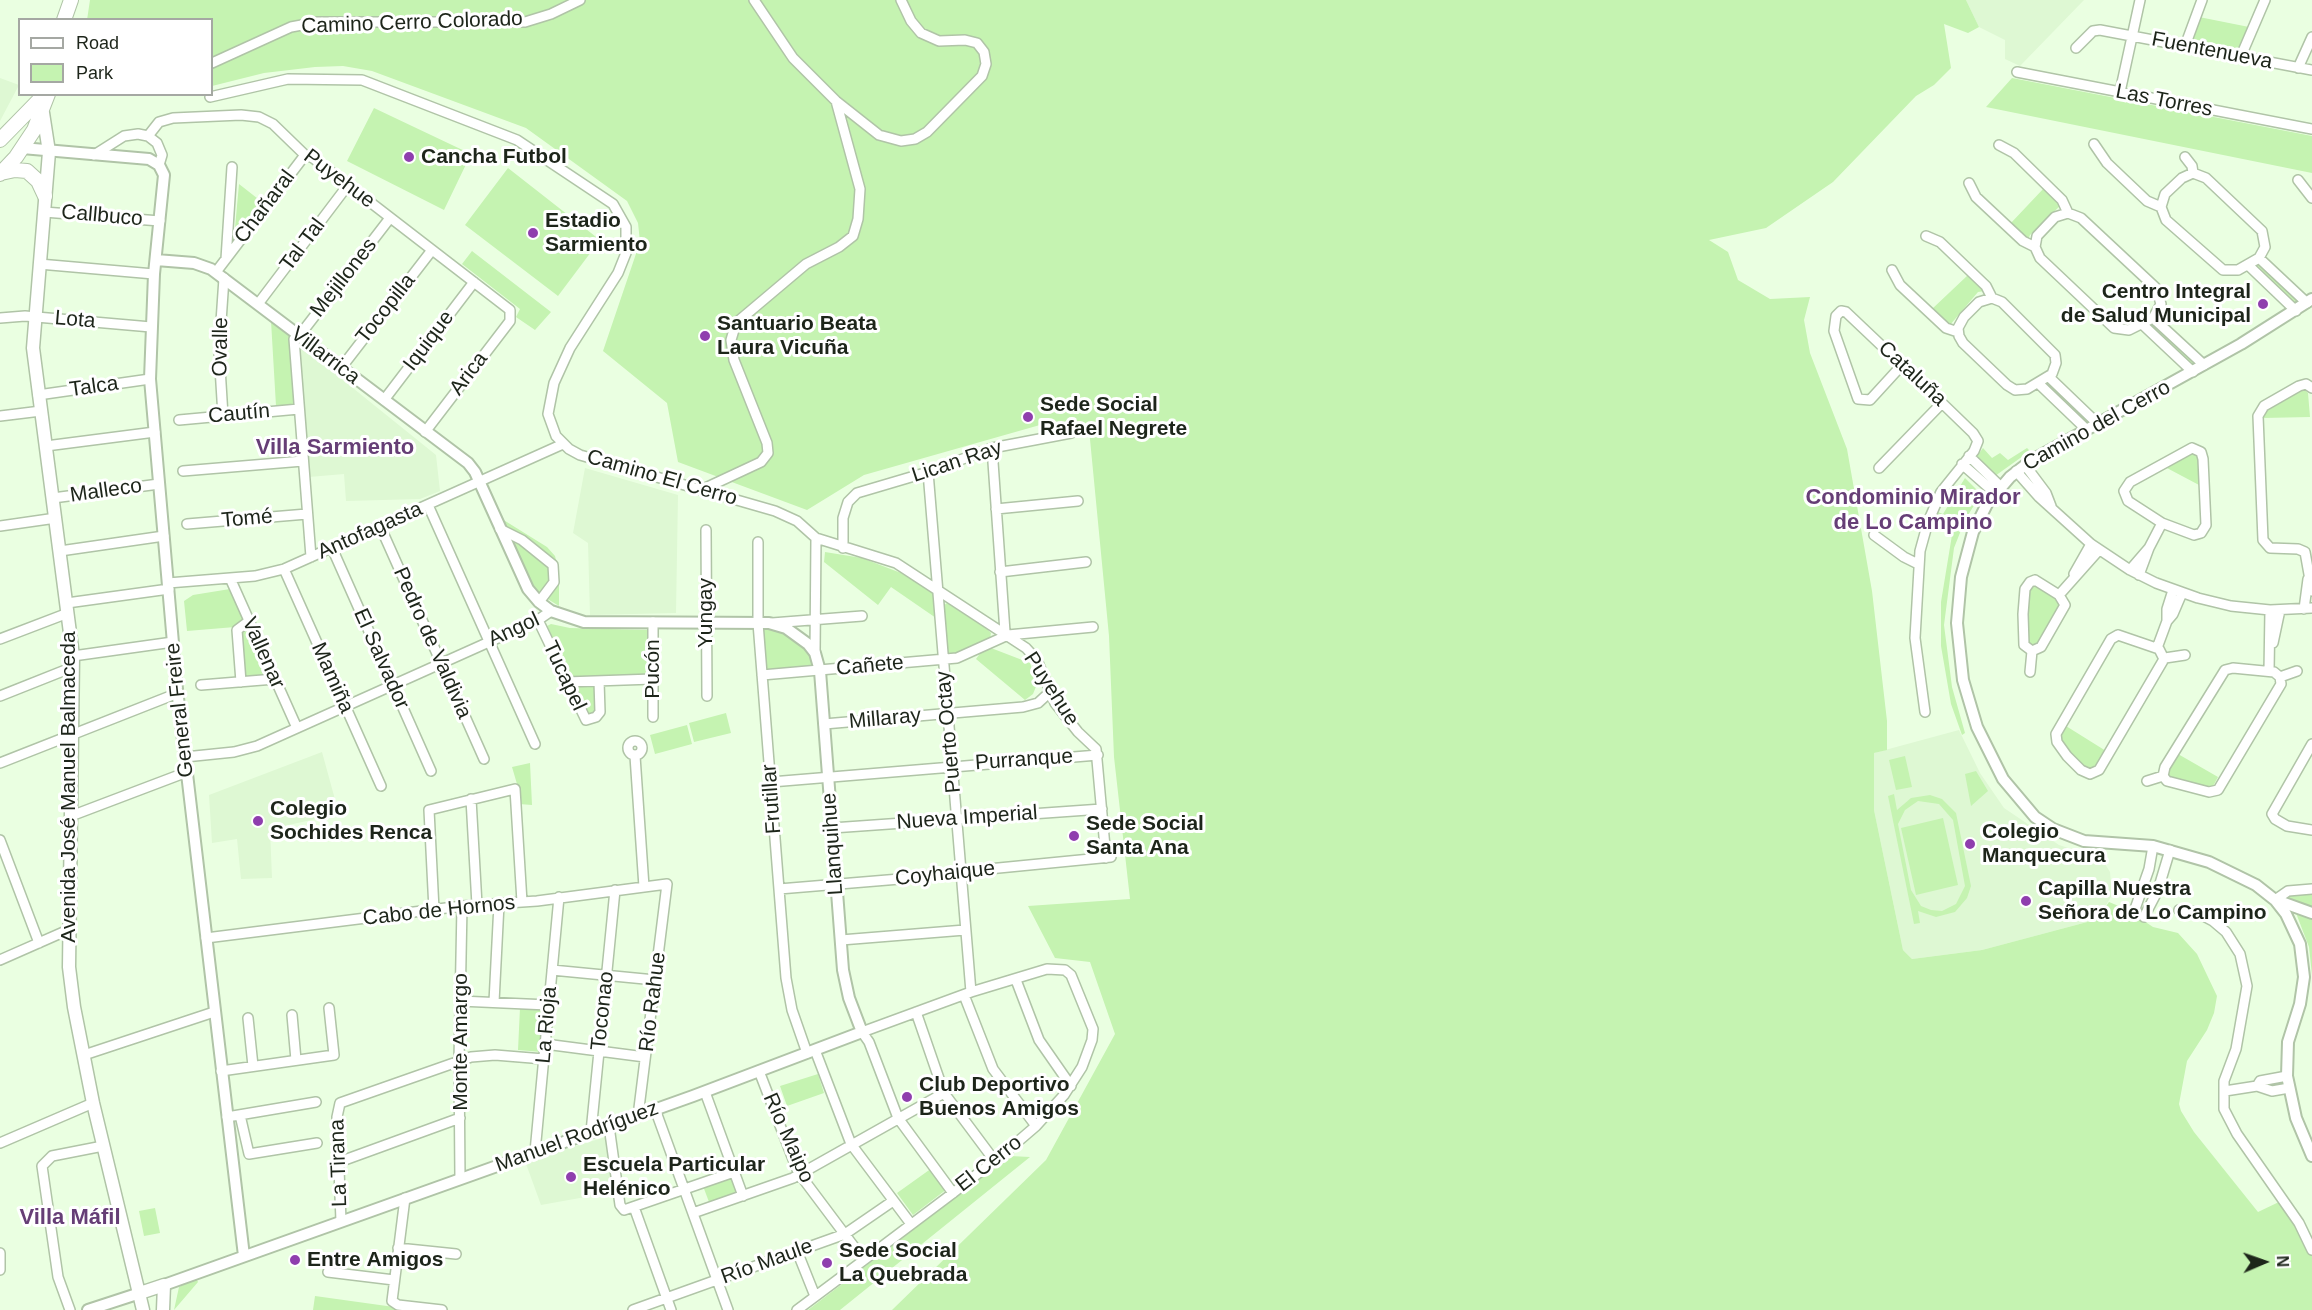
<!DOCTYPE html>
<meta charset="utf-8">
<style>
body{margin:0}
#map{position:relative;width:2312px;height:1310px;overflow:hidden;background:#eaffe1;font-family:Arial,sans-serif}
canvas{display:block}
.legend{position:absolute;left:18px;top:18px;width:195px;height:78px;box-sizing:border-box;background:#fff;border:2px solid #a5a8a3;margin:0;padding:8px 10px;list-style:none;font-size:18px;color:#1d251a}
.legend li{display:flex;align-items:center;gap:12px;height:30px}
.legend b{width:30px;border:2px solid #a5a8a3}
.north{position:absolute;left:2234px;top:1232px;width:60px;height:60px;-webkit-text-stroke:4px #fff;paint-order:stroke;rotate:88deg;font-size:16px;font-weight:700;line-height:24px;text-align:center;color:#1d251a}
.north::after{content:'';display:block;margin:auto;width:21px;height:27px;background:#1d251a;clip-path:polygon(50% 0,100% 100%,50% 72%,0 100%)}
</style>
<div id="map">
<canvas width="2312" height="1310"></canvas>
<ul class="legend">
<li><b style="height:8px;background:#fff"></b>Road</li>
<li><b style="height:16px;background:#c5f3b1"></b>Park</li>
</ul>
<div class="north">N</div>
</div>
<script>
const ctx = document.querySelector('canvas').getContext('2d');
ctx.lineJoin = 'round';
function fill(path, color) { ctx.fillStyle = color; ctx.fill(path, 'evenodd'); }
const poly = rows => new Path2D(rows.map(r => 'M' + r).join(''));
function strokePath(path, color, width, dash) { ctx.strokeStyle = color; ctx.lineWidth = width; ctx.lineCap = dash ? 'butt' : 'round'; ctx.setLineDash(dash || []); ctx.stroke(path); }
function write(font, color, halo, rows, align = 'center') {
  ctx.font = font + ' Arial,sans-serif'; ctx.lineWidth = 6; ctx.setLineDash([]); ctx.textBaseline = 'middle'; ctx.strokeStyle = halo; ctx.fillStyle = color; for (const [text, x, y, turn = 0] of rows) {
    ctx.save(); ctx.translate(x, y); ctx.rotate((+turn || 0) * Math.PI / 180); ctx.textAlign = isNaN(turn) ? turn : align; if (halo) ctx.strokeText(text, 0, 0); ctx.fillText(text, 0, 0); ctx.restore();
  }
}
const built = poly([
 [1966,0,2084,0,2020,66,2005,59,2005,40,1979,27],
 [0,78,19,85,0,121],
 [297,343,436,455,440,491,420,499,346,501,344,474,309,477],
 [585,468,678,495,676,613,590,615,588,543,573,533],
 [1959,730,1980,773,2004,808,2059,845,2102,859,2110,872,2112,895,2102,912,2091,921,1982,950,1912,959,1903,950,1874,810,1874,753],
 [322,752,339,814,270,829,272,878,241,879,237,839,212,843,209,795],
 [606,1137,613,1192,541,1205,525,1161]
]);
const green = poly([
 [90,0,1966,0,1979,27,1968,33,1944,24,1951,68,1934,85,1916,96,1833,182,1766,228,1709,240,1728,252,1738,280,1770,299,1810,297,1804,320,1810,353,1847,449,1872,591,1887,721,1887,750,1874,753,1874,810,1903,950,1912,959,1982,950,2091,921,2098,917,2109,902,2126,909,2153,927,2178,933,2197,954,2217,996,2214,1013,2207,1030,2187,1061,2179,1104,2181,1111,2194,1132,2258,1212,2281,1201,2312,1251,2312,1310,892,1310,1046,1160,1115,1034,1090,962,1055,958,1028,906,1130,899,1114,757,1109,636,1089,429,1054,421,864,475,807,510,678,462,667,403,603,351,640,242,638,223,627,201,526,128,372,71,343,66,315,67,264,73,212,86,212,20,87,20],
 [2199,17,2249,27,2240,49,2192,39],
 [2012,78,2312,136,2312,173,1986,107],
 [374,108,471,154,444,210,347,161],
 [508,168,600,240,558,296,465,225],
 [239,184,262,202,234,239],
 [2044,188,2062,204,2030,235,2028,240,2010,224],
 [472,251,551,312,535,330,516,317,520,309,462,264],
 [2258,264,2299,303,2296,304,2255,265],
 [1968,275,1985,291,1978,292,1950,325,1932,309],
 [271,321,289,335,296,405,276,406],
 [2154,324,2195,362,2192,364,2151,326],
 [2050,384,2089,421,2086,424,2046,388],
 [2303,388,2308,393,2310,417,2263,418,2265,410],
 [1983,448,1992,458,2000,453,2008,460,2027,448,2030,451,1995,476,1975,459],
 [2190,453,2196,454,2199,457,2199,485,2165,467],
 [1965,478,1981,494,1965,520,1954,548,1944,625,1952,687,1965,733,1962,735,1951,704,1941,646,1941,602,1952,535,1933,526,1938,512,1943,514],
 [502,519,547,547,555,556,559,571,559,606,533,590],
 [825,552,862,558,901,573,935,594,936,618,891,587,878,605,824,562],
 [2034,583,2057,597,2060,605,2035,647,2030,647,2027,638,2027,600,2030,588],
 [230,589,270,675,238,677,235,627,187,631,184,601,193,595],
 [947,603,987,629,991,633,990,639,959,654,949,654,946,650,943,606],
 [551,624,570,628,648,630,649,676,596,677,596,708,595,713,587,713,547,626],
 [762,627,795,635,811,656,812,667,765,672],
 [991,648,1030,663,1037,684,1033,694,1025,700,976,659,981,652],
 [726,713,731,733,694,742,689,723],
 [687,725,692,744,655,754,650,735],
 [2066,726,2106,751,2094,769,2086,770,2063,744,2061,736],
 [2178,754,2218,777,2212,788,2167,778,2167,773],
 [1905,756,1912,787,1896,790,1889,760],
 [530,763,532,805,519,804,517,784,512,767],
 [1976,771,1988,791,1971,806,1965,774],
 [1894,794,1897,810,1911,798,1930,795,1942,799,1956,813,1971,886,1967,898,1955,912,1936,917,1918,911,1920,923,1914,924,1888,796],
 [1918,801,1939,804,1953,820,1965,886,1956,904,1942,911,1931,910,1921,906,1911,890,1898,824,1905,810],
 [1943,818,1958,885,1916,895,1901,828],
 [2312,892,2312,909,2288,898,2287,895],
 [2296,913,2312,916,2312,975,2309,947],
 [520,1008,544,1008,541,1052,518,1050],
 [818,1074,824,1093,787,1106,780,1086],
 [1010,1156,1030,1157,840,1310,808,1310],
 [932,1168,947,1189,913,1215,897,1193],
 [732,1176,738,1192,709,1202,703,1186],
 [155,1208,160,1233,144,1236,139,1211],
 [196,1278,198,1282,174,1310,179,1287],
 [315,1296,394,1307,422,1310,313,1310]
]);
const minor = poly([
 [754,0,793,58,836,101,879,135,901,141,915,139,927,132,982,76,986,64,984,52,977,43,965,40,939,41,921,33,911,21,901,0],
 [2185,46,2202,0],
 [2076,48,2093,31,2100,30,2312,70],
 [2241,56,2265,0],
 [212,63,291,27,318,22,525,22,551,14,580,0],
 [2298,68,2312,37],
 [2017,72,2312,129],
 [2120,92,2140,0],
 [210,97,288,79,362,80,517,140,613,204,626,227,626,253,618,273,570,348,554,383,548,414,556,436,569,449,580,455,775,511,797,521,816,538,896,563,1026,648,1037,660,1055,703,1078,732,1096,749,1106,858],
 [148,136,159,122,173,118,241,115,259,117,273,124,305,155,313,158,510,310,510,321,425,432],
 [2094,144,2107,163,2147,201,2161,207],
 [1999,145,2014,153,2062,200,2068,213],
 [94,155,124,136,138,134,148,136,157,143,162,155,159,165],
 [2185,157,2192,166,2193,173],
 [2193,173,2206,178,2262,231,2265,247,2259,258,2238,270,2223,270,2166,220,2161,207,2165,194,2182,178,2193,173],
 [2298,180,2312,198],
 [1969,183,1976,197,2023,241,2035,247],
 [44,212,160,221],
 [2068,213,2081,218,2156,288,2161,304,2153,318,2129,330,2114,328,2040,258,2035,247,2037,236,2055,217,2068,213],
 [1926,236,1940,242,1986,286,1992,298],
 [2259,258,2307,303],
 [226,259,232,167],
 [39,264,154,274],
 [2248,265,2296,311],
 [1892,270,1900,285,1946,328,1958,332],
 [216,272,305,155],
 [1992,298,2002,302,2055,355,2056,363,2052,374,2027,389,2015,390,2007,385,1963,343,1959,336,1958,328,1964,317,1979,302,1992,298],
 [258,304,348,185],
 [0,318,25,316,151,327],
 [2153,318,2204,365],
 [2143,325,2193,372],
 [1902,365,1870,400,1858,399,1834,331,1836,316,1841,311,1846,312,1942,403,1973,433,1978,441,1974,451,1941,492,1928,522,1920,551,1915,638,1925,712],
 [341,368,432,250],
 [2049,377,2098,424],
 [2038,383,2087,430],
 [2312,388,2306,384,2299,386,2264,406,2258,416,2263,540,2270,548,2298,549,2305,552,2312,591],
 [38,395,150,379],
 [384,400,474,282],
 [0,416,41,411],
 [223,416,219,351,224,278],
 [179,420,299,409],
 [46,446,155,432],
 [992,448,1005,632],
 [2192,448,2201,452,2203,459,2206,525,2201,533,2194,535,2162,523,2128,501,2124,491,2130,482,2192,448],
 [1969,456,2000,486],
 [1962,464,1995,493],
 [2025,465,2046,493,2051,506],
 [1879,468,1942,403],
 [183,471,303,461],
 [2016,471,2039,497,2091,544,2130,570,2156,583,2198,598,2231,606,2270,610,2312,608],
 [928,472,971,992],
 [701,490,761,462,768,453,767,443,734,360,731,340,736,323,806,264,839,247,853,236,858,219,860,189,836,101],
 [53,498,159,484],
 [428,505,535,744],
 [996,509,1078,501],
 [187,524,307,514],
 [0,526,56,518],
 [380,526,484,759],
 [500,529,522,540,553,565,554,582,539,602],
 [706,530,707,696],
 [1874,535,1904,557,1918,564],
 [758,542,758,623,786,978,792,1010,807,1053],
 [332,548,431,771],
 [843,548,843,518,848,502,857,493,928,472,992,448,1071,433],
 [60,551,164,536],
 [311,557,294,339,303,331,390,218],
 [284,569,381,786],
 [2130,570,2149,548],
 [1000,572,1086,562],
 [2074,574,2091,544],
 [2139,575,2149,548,2162,523],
 [230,578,297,728],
 [2035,580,2059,595,2065,605,2041,647,2032,651,2024,645,2023,614,2025,589,2030,582,2035,580],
 [168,583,255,576,284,569,563,444],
 [2059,595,2099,550],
 [67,603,169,589],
 [2304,609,2308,579],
 [538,620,586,720,596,717,600,712,599,681],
 [2167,621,2173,614,2182,593],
 [653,622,653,717],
 [772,623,862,616],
 [2118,635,2159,649,2164,659,2099,770,2090,774,2081,770,2067,756,2057,742,2056,734,2111,639,2118,635],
 [0,639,68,613],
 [2273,643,2280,610],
 [2157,648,2167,621,2167,609,2173,590],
 [815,653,816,538],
 [73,656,173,642],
 [2165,658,2185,655],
 [2233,668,2274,672,2280,677,2281,684,2218,790,2209,792,2167,781,2163,776,2165,767,2225,670,2233,668],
 [2269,671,2270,610],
 [2030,672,2032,651],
 [762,675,957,658,1008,635,1093,627],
 [2280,677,2297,671],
 [241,682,237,630,249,621],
 [566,682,653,679],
 [201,685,275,679],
 [0,696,73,667],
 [824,724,1023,707,1038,703,1050,692],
 '628 748a7 7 0 1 1 14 0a7 7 0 1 1-14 0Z',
 [2312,744,2272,814,2275,819,2287,826,2312,830],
 [635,756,644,887],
 [185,757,234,752,257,746,538,620,551,611],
 [0,763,178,693],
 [2147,781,2163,776],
 [771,782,1098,755],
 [471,799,477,905],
 [71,816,187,772],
 [832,828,1102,809],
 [0,840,39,943],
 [779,889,960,874,968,871,1111,857],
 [2275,900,2288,891,2312,889],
 [2135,909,2149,869,2153,846],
 [434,910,429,810,515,789,522,902],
 [2179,910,2196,912,2213,921,2226,932,2240,954,2247,986,2236,1049,2224,1081,2224,1109,2237,1134,2299,1223,2312,1250],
 [2144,917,2158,890,2170,850],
 [206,938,462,906,537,901,667,884,638,1116],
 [841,940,965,930],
 [0,960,68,930],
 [552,970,655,980],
 [1016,980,1039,1040,1071,1086],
 [964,995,993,1069,1036,1126],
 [460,1001,548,1005],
 [494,1002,499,904],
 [916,1012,944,1093,994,1160],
 [292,1015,296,1060],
 [248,1018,253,1066],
 [545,1044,645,1057],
 [815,1050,851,1144,911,1224],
 [84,1055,214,1012],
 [221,1071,334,1055,329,1008],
 [759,1071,798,1172,864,1260],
 [2287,1076,2260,1081,2257,1086,2272,1091,2289,1088],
 [2225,1091,2257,1086],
 [705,1092,743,1196],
 [655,1109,728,1310],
 [240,1115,249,1154,317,1143],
 [227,1117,316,1102],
 [609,1126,620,1205,624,1210,734,1172],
 [591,1132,615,890],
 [0,1143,93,1103],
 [535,1152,559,897],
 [339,1162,460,1118],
 [460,1179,459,1060,462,906],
 [405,1198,392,1301,398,1305,442,1310],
 [634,1207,671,1310],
 [693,1213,793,1178,944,1093],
 [341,1221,337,1117,340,1103,471,1057,495,1055,544,1059],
 [398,1248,456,1254],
 [797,1251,815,1296],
 [0,1253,0,1270],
 [328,1272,394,1280],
 [70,1310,58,1277,42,1166,52,1156,103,1146],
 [633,1310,845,1234,893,1201],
 [797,1310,864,1260,953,1193,1008,1150,1036,1126,1064,1095,1082,1067,1092,1040,1093,1029,1071,975,1065,970,1047,969,971,992,862,1032,869,1042,898,1118,953,1193]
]);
const tertiary = poly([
 [22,148,149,159,159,165,164,175,154,274,150,379,177,689,244,1256],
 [156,260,194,263,211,269,468,463,475,472,528,589,539,602,551,611,584,622,769,623,786,628,808,644,815,653,820,671,843,970,849,998,862,1032,693,1096,164,1285],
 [2312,299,2241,344,2032,460,2010,477,1987,504,1973,532,1961,577,1957,623,1963,680,1977,727,2003,779,2035,817,2053,829,2084,841,2153,846,2209,862,2256,885,2275,900,2286,914,2300,944,2304,977,2300,1004,2288,1042,2287,1076,2296,1118,2312,1156],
 [2276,900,2312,913],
 [88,1310,137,1294]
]);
const secondary = poly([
 [43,113,49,152,33,348,73,656,69,967,74,1007,93,1103,143,1310],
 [137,1294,164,1285,163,1310]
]);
const primary = poly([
 [64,20,71,0],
 [0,140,45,94],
 [1,173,15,170,27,171,38,181,45,196],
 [0,174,16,157,34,130,48,94]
]);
const markers = [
 [409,157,6,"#8f3eae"],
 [533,233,6,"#8f3eae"],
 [2263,304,6,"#8f3eae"],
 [705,336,6,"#8f3eae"],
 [1028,417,6,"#8f3eae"],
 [258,821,6,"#8f3eae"],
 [1074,836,6,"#8f3eae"],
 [1970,844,6,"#8f3eae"],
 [2026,901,6,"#8f3eae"],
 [907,1097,6,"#8f3eae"],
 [571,1177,6,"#8f3eae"],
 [295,1260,6,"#8f3eae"],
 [827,1263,6,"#8f3eae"]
];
const streetNames = [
 ["Camino Cerro Colorado",412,23,-2],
 ["Fuentenueva",2212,51,11],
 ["Las Torres",2164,101,11],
 ["Puyehue",339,179,37],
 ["Chañaral",265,207,-53],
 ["Callbuco",102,216,5],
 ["Tal Tal",303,245,-53],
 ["Mejillones",344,278,-52],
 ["Tocopilla",386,309,-52],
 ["Lota",75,320,5],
 ["Iquique",429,341,-53],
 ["Ovalle",221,347,-89],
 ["Villarrica",325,356,37],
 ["Arica",469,374,-53],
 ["Cataluña",1912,374,43],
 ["Talca",94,387,-8],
 ["Cautín",239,414,-5],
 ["Camino del Cerro",2097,426,-29],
 ["Lican Ray",957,462,-18],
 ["Camino El Cerro",662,478,16],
 ["Malleco",106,491,-8],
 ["Tomé",247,519,-5],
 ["Antofagasta",370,531,-24],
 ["Yungay",706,613,-90],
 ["Angol",514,630,-25],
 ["Pedro de Valdivia",432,643,66],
 ["Vallenar",263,653,66],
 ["El Salvador",381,659,66],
 ["Cañete",870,666,-5],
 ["Pucón",653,669,-90],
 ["Tucapel",564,676,65],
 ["Mamiña",332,678,66],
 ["Puyehue",1051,689,57],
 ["General Freire",180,710,-96],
 ["Millaray",885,719,-5],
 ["Puerto Octay",949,732,-95],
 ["Purranque",1024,760,-4],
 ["Avenida José Manuel Balmaceda",69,787,-90],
 ["Frutillar",772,799,-94],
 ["Nueva Imperial",967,818,-4],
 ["Llanquihue",833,844,-94],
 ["Coyhaique",945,874,-6],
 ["Cabo de Hornos",439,911,-6],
 ["Río Rahue",653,1002,-83],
 ["Toconao",603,1011,-84],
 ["La Rioja",547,1025,-85],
 ["Monte Amargo",461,1042,-90],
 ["Manuel Rodríguez",577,1137,-20],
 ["Río Maipo",788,1138,66],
 ["La Tirana",339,1163,-92],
 ["El Cerro",989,1164,-38],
 ["Río Maule",767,1262,-20]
];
const poiNames = [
 ["Cancha Futbol",421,157],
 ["Estadio",545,221],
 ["Sarmiento",545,245],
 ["Centro Integral",2251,292,"right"],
 ["de Salud Municipal",2251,316,"right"],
 ["Santuario Beata",717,324],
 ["Laura Vicuña",717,348],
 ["Sede Social",1040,405],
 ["Rafael Negrete",1040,429],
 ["Colegio",270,809],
 ["Sochides Renca",270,833],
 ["Sede Social",1086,824],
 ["Santa Ana",1086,848],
 ["Colegio",1982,832],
 ["Manquecura",1982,856],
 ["Capilla Nuestra",2038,889],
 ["Señora de Lo Campino",2038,913],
 ["Club Deportivo",919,1085],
 ["Buenos Amigos",919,1109],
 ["Escuela Particular",583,1165],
 ["Helénico",583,1189],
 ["Sede Social",839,1251],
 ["La Quebrada",839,1275],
 ["Entre Amigos",307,1260]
];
const neighbourhoodNames = [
 ["Villa Sarmiento",335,448],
 ["Condominio Mirador",1913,498],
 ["de Lo Campino",1913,523],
 ["Villa Máfil",70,1218]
];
fill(built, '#def8d3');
fill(green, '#c5f3b1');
strokePath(minor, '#b0c4a7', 12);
strokePath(tertiary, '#b0c4a7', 14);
strokePath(secondary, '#b0c4a7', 15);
strokePath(primary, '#b0c4a7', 16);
strokePath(minor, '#fff', 9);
strokePath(tertiary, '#fff', 10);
strokePath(secondary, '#fff', 12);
strokePath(primary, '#fff', 14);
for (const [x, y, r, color] of markers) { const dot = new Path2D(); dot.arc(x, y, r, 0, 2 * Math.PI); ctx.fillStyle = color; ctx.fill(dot); strokePath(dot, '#fff', 2); }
write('21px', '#1d251a', '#fff', streetNames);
write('bold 21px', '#1d251a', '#fff', poiNames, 'left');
write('bold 22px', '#663e76', '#fff', neighbourhoodNames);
</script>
